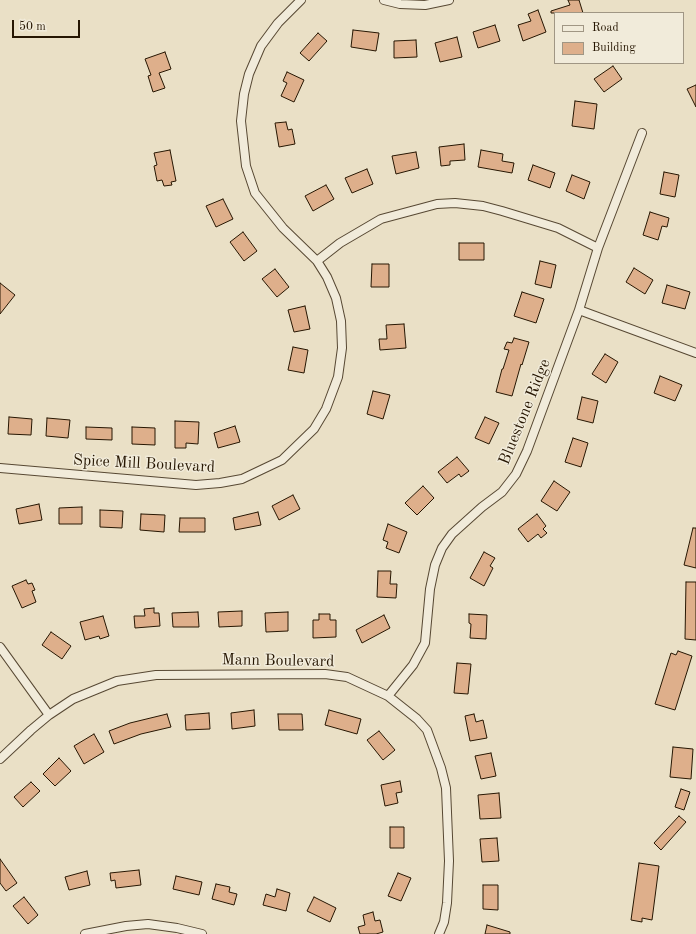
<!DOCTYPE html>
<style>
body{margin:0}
#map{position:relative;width:696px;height:934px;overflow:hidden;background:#eae0c6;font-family:"Old Standard TT",serif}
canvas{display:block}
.legend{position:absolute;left:554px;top:12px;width:130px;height:52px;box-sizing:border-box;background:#f1ebda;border:1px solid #a09684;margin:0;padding:5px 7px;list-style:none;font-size:12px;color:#261602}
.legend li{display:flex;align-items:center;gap:8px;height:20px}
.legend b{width:20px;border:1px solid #a09684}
.scale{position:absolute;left:12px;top:20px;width:68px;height:18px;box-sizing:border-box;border:2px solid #261602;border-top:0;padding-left:5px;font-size:12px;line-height:14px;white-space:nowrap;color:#261602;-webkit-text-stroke:3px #f1ebda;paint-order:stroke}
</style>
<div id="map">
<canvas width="696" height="934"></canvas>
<ul class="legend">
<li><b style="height:5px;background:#f1ebda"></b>Road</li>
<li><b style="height:11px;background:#deaf8b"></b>Building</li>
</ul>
<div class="scale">50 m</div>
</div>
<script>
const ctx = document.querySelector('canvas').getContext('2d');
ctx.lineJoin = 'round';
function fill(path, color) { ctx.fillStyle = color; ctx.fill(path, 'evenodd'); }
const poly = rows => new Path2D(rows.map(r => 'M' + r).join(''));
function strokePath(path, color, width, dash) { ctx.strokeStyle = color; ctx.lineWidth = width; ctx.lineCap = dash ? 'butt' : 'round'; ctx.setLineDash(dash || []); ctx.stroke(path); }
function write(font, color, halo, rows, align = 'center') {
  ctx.font = font + ' "Old Standard TT",serif'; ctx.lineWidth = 3; ctx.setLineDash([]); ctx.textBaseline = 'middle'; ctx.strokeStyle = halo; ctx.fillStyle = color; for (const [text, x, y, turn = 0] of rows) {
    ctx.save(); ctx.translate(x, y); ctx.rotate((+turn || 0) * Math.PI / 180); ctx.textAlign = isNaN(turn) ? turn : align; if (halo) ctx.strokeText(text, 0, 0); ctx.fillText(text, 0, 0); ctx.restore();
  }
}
const building = poly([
 [568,0,579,0,583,13,551,13,551,11,570,5,568,0],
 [538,10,546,32,523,41,518,25,531,21,528,14,538,10],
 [495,25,500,41,478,48,473,32,495,25],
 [353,30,379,33,376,51,351,47,353,30],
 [318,33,327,41,309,61,300,53,318,33],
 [457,37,462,57,440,62,435,43,457,37],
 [416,40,417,57,394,58,394,41,416,40],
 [165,52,171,69,159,73,165,88,153,92,148,76,151,75,145,59,165,52],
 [613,66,622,79,604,92,594,79,613,66],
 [287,72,304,80,294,102,281,96,287,83,283,81,287,72],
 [696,85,696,107,687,89,696,85],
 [575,101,597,104,594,129,572,126,575,101],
 [286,122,288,130,292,129,295,144,279,147,275,123,286,122],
 [464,144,465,160,450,161,450,165,441,166,439,147,464,144],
 [170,150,176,181,171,182,172,185,164,186,162,180,157,181,154,166,157,165,154,153,170,150],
 [481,150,503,154,502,161,514,163,512,173,478,167,481,150],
 [416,152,419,168,396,174,392,156,416,152],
 [533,165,555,173,550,188,528,180,533,165],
 [367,169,373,184,352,193,345,178,367,169],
 [664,172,679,175,675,197,660,194,664,172],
 [572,175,590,182,584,199,566,191,572,175],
 [326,185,334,199,313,211,305,196,326,185],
 [223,199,233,219,216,227,206,206,223,199],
 [650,212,669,218,667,227,662,226,658,240,643,235,650,212],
 [243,232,257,251,244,261,230,242,243,232],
 [459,243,484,243,484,260,459,260,459,243],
 [540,261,556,265,551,288,535,284,540,261],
 [372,264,389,264,389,287,371,287,372,264],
 [634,268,653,280,645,294,626,282,634,268],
 [275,269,289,287,277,297,262,279,275,269],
 [0,283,15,295,0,314,0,283],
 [667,285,690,292,685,309,662,303,667,285],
 [522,292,544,299,536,323,514,316,522,292],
 [305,306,310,329,294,332,288,310,305,306],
 [404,324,406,348,380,350,379,339,387,339,386,325,404,324],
 [514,338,529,342,522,365,521,364,512,396,496,392,502,369,503,369,509,350,504,349,507,342,512,343,514,338],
 [293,347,308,350,304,373,288,370,293,347],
 [605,354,618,362,606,383,592,374,605,354],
 [660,376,682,385,675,401,654,393,660,376],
 [373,391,390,395,383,419,367,414,373,391],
 [582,397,598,401,593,423,577,419,582,397],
 [9,417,32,419,31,435,8,434,9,417],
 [485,417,499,423,489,444,475,438,485,417],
 [47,418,70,420,68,438,46,436,47,418],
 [175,421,199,422,198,444,186,443,186,448,175,448,175,421],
 [235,426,240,442,218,448,214,433,235,426],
 [86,427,112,428,112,440,86,439,86,427],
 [132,427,155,428,155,445,132,444,132,427],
 [573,438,588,443,581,467,565,462,573,438],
 [457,457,469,471,461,477,459,474,447,483,438,472,457,457],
 [554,481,570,492,557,511,541,501,554,481],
 [423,486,434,498,417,515,405,503,423,486],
 [293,495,300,509,279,520,272,506,293,495],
 [39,504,42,520,19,524,16,509,39,504],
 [82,507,82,524,59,524,59,508,82,507],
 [100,510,123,511,122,528,100,527,100,510],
 [258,512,261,525,235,530,233,518,258,512],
 [141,514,165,515,164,532,140,530,141,514],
 [537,514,546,526,543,529,547,533,541,538,538,534,528,542,518,529,537,514],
 [180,518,205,518,205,532,179,532,180,518],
 [388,524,407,532,399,553,386,548,388,542,383,540,388,524],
 [693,528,696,528,696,568,684,565,693,528],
 [484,552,495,558,490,566,493,568,484,586,470,578,484,552],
 [378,571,391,571,390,584,397,584,396,598,377,597,378,571],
 [26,580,28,584,32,583,35,590,32,591,36,602,22,608,12,586,26,580],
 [686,582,696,582,696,640,685,639,686,582],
 [154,608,154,613,159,613,160,626,135,628,134,616,145,616,144,609,154,608],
 [242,611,242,626,219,627,218,612,242,611],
 [198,612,199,627,173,627,172,613,198,612],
 [288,612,288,631,266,632,265,613,288,612],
 [319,614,330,614,330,620,336,620,336,637,313,638,313,620,319,620,319,614],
 [469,614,487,615,486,639,470,638,471,624,469,623,469,614],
 [384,615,390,628,362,643,356,630,384,615],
 [103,616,109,636,100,639,99,636,85,640,80,622,103,616],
 [51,632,71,646,62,659,42,645,51,632],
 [678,651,692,656,675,710,655,704,671,653,676,655,678,651],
 [457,663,471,664,468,694,454,693,457,663],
 [254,710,255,726,232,729,231,713,254,710],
 [329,710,361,719,357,734,325,725,329,710],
 [209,713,210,729,186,730,185,715,209,713],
 [167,714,171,727,141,734,114,744,109,731,130,723,167,714],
 [278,714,302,714,303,730,279,730,278,714],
 [474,714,476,722,483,720,487,738,470,741,465,716,474,714],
 [379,731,395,750,383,760,367,740,379,731],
 [94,734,104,752,84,764,74,746,94,734],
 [673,747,693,749,691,779,670,777,673,747],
 [491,753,496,776,481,779,475,756,491,753],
 [59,758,71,771,55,786,43,774,59,758],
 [400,781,402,792,396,793,398,803,385,806,381,785,400,781],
 [31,782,40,791,23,807,14,797,31,782],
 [681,789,690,792,684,810,675,807,681,789],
 [499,793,501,818,480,819,478,795,499,793],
 [679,816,686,822,661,850,654,843,679,816],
 [390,827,404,827,404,848,390,848,390,827],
 [497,838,499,861,482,862,480,839,497,838],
 [0,859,17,883,6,891,0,883,0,859],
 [639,863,659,866,652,920,642,918,642,922,631,920,639,863],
 [139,870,141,885,116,888,115,880,111,881,110,873,139,870],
 [87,871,90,885,69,890,65,877,87,871],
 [398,873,411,878,401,901,388,896,398,873],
 [176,876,202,882,199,895,173,889,176,876],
 [216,884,230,887,229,892,237,894,234,905,212,899,216,884],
 [483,885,498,885,498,910,483,909,483,885],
 [277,889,290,893,286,911,263,905,266,894,275,897,277,889],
 [24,897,38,915,28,924,13,906,24,897],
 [314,897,336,908,330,922,307,911,314,897],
 [373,912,375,921,380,920,383,932,376,934,360,934,358,927,365,925,363,915,373,912],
 [487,925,510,932,510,934,485,934,487,925]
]);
const street = poly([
 [384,0,400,4,425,5,449,0],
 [317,261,340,243,381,219,437,204,455,203,483,206,502,211,558,228,598,248],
 [579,310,696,353],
 [0,468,196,485,220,483,242,479,282,460,314,429,326,409,338,377,342,348,341,321,336,298,327,277,317,261,283,228,255,193,246,166,241,121,244,94,249,74,261,46,278,23,301,0],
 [0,647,49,715],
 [388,696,413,665,425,643,430,589,435,565,442,548,452,534,482,507,502,492,516,474,527,451,579,310,598,248,642,133],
 [0,759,31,730,49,715,73,699,117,681,156,675,325,674,347,677,388,696,417,719,427,730,441,768,446,788,449,861,447,903,444,922,439,934],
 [85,934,126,926,148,924,177,928,202,934]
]);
const streetNames = [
 ["Bluestone Ridge",525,412,-68],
 ["Spice Mill Boulevard",144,464,3],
 ["Mann Boulevard",278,661,1]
];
fill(building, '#deaf8b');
strokePath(building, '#261602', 1);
strokePath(street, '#574833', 10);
strokePath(street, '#f1ebda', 8);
write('16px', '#261602', '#f1ebda', streetNames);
</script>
